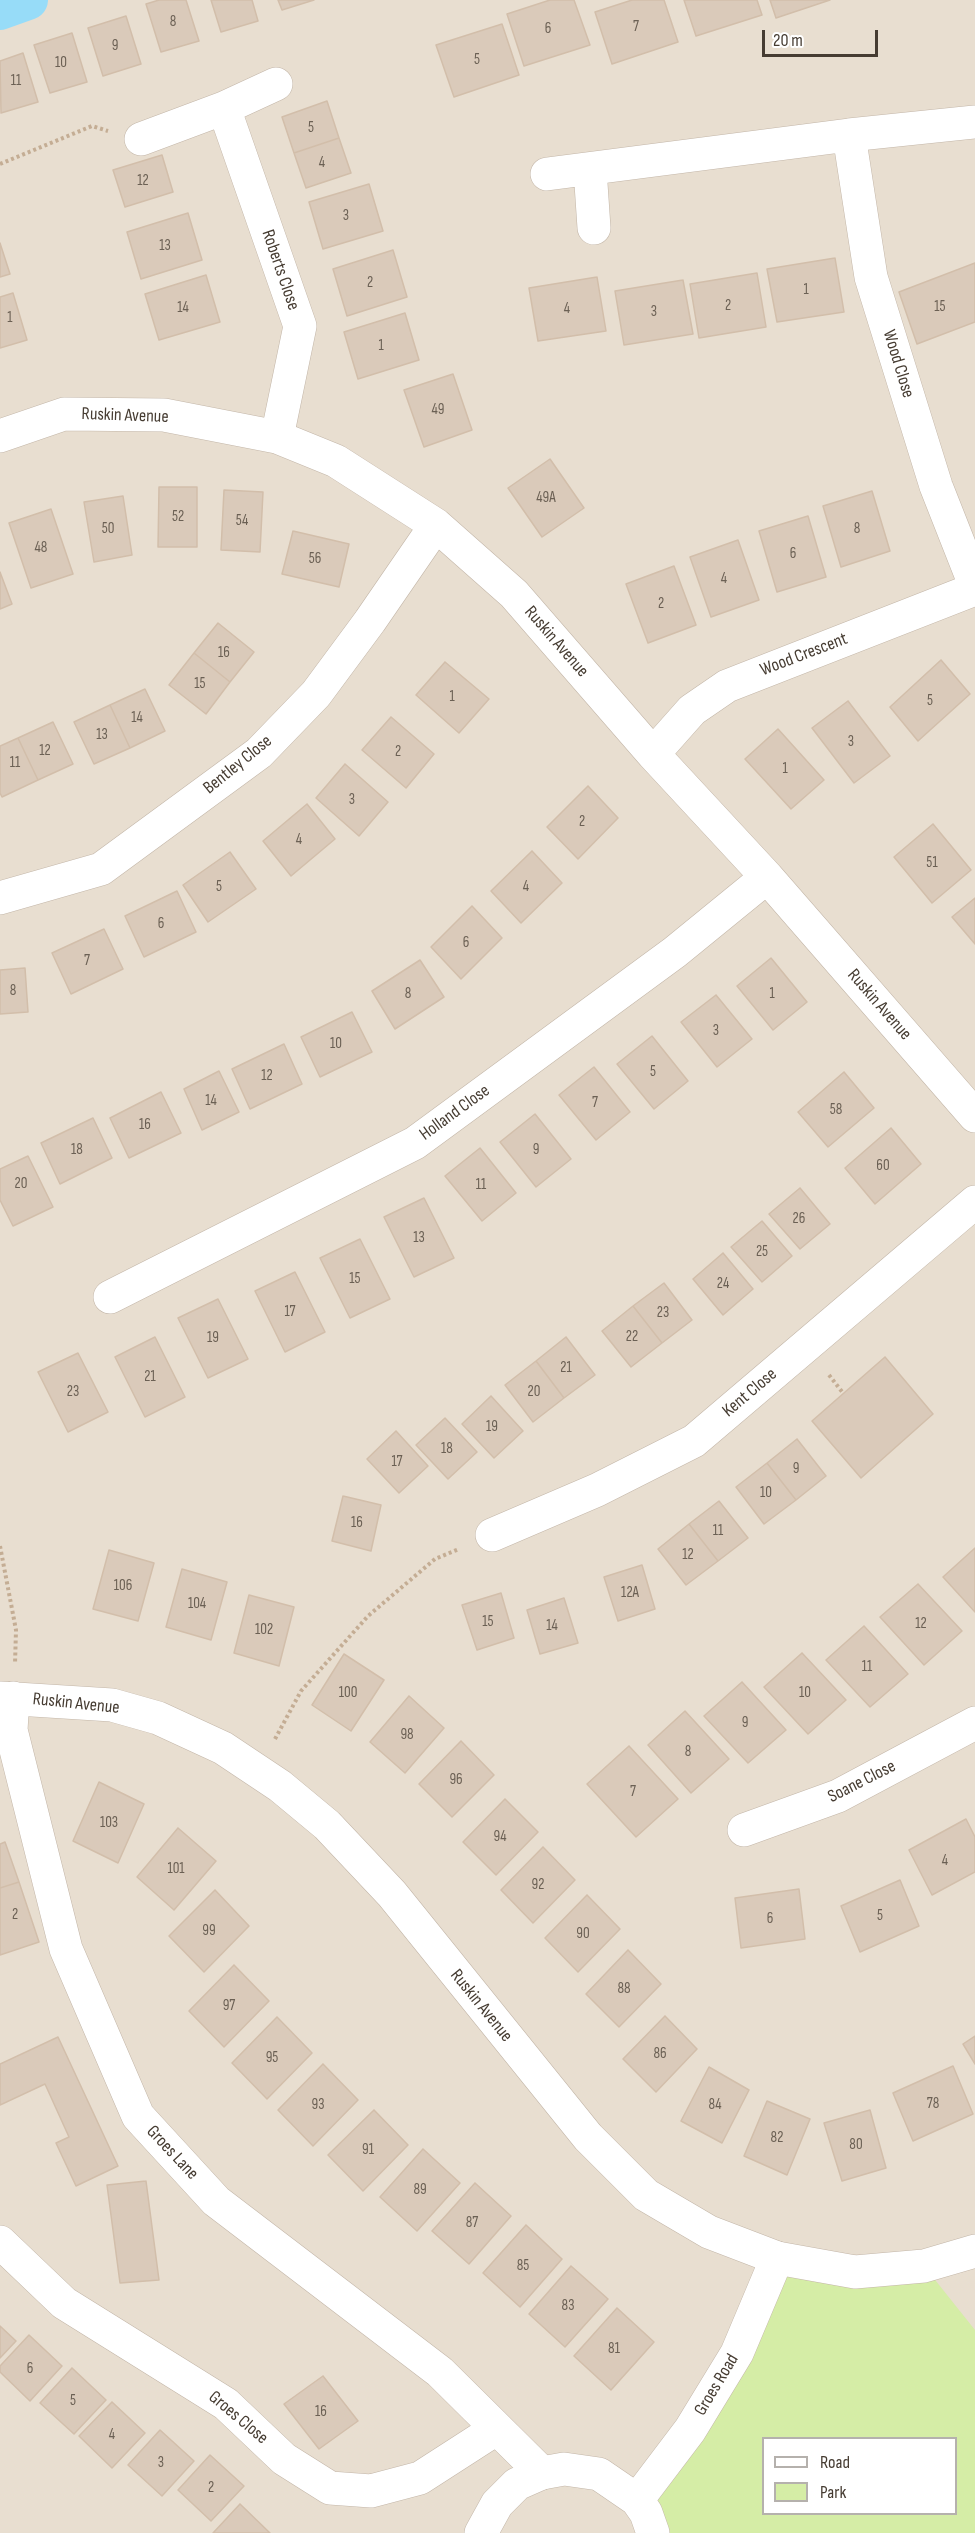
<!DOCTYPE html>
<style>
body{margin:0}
#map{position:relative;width:975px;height:2533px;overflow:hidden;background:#f4ede3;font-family:"Sofia Sans Condensed",sans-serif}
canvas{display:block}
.legend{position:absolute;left:762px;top:2437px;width:195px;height:78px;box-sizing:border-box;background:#fff;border:2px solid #b5b1ad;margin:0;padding:8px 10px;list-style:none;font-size:18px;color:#463c32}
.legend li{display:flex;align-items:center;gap:12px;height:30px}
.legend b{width:30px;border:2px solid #b5b1ad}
.scale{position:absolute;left:762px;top:30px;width:116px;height:27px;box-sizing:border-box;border:3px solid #463c32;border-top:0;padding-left:8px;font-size:18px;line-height:21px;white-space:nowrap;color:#463c32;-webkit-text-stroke:4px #fff;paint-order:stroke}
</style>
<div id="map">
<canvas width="975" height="2533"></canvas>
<ul class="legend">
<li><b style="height:8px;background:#fff"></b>Road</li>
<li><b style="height:16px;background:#d5eda6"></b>Park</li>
</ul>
<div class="scale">20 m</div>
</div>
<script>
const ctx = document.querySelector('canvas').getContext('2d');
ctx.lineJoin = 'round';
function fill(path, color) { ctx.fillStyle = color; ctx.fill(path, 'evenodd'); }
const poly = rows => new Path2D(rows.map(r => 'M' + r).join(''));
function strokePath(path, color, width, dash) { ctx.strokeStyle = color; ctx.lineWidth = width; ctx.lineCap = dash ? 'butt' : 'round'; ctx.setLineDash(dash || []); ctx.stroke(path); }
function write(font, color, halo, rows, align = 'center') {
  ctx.font = font + ' "Sofia Sans Condensed",sans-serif'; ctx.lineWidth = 4.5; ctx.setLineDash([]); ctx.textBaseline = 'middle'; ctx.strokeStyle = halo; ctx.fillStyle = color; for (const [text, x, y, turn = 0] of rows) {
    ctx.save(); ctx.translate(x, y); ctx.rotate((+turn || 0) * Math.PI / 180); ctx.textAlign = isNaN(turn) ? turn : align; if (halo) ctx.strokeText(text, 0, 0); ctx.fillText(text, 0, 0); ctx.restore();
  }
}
const residential = poly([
 [0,0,975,0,975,2533,0,2533],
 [764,2438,956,2438,956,2514,764,2514]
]);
const green = poly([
 [777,2258,924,2266,975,2330,975,2533,653,2533,646,2513],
 [764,2438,956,2438,956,2514,764,2514]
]);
const canal = poly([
 [0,10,28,0]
]);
const building = poly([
 [159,0,186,0,199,41,161,52,146,4,159,0],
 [211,0,252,0,258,21,221,32,211,0],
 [278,0,314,0,282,10,278,0],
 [550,0,574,0,590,45,524,66,507,14,550,0],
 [632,0,664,0,678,42,612,64,595,12,632,0],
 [684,0,757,0,762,15,696,36,684,0],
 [770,0,830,0,776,18,770,0],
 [126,16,141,64,103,76,88,28,126,16],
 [502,24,519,75,454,97,436,45,502,24],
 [72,33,87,82,50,93,34,45,72,33],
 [23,53,38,102,1,113,0,61,23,53],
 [327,101,339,138,294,153,282,117,327,101],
 [339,138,351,173,306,188,294,153,339,138],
 [162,155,173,192,125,207,113,170,162,155],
 [369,184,383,231,323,249,309,202,369,184],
 [188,213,202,260,141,279,127,232,188,213],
 [0,243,10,274,0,277,0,243],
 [393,250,407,297,347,316,333,269,393,250],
 [835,258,844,312,777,322,767,269,835,258],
 [975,263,975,322,917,344,899,292,975,263],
 [757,273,766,327,699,338,690,284,757,273],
 [206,275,220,322,159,340,145,294,206,275],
 [597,277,606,331,538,341,529,288,597,277],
 [683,280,693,334,624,345,615,291,683,280],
 [13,293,27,340,0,348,0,297,13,293],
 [405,313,419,360,358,379,344,332,405,313],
 [453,374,472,430,424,447,404,390,453,374],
 [550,459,584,508,542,537,508,488,550,459],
 [159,487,197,487,197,547,158,547,159,487],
 [224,490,263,492,260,552,221,550,224,490],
 [872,491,890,551,841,567,823,506,872,491],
 [123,496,132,555,94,562,84,502,123,496],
 [51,509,73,574,31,588,9,523,51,509],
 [808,516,826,577,777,592,759,531,808,516],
 [293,531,349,544,339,587,282,574,293,531],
 [738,540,759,600,711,617,690,557,738,540],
 [674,566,696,625,648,643,626,584,674,566],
 [0,572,12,604,0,609,0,572],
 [218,623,254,652,230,682,194,653,218,623],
 [194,653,230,682,206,714,169,685,194,653],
 [941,660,970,694,918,741,890,707,941,660],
 [445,662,489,699,459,733,416,695,445,662],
 [145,689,165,731,130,748,110,705,145,689],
 [848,701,890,756,854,783,812,728,848,701],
 [110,705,130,748,94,764,74,722,110,705],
 [391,717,434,754,406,788,362,750,391,717],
 [53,722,73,764,38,780,18,738,53,722],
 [778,729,824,780,791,809,745,759,778,729],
 [18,738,38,780,2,797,0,793,0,746,18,738],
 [345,764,388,802,359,836,316,798,345,764],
 [588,786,618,818,578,859,547,827,588,786],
 [307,804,335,839,291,876,263,841,307,804],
 [933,824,971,870,932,903,894,857,933,824],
 [532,851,562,883,521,923,491,891,532,851],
 [230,852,256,889,208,922,183,885,230,852],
 [177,891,196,932,144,957,125,916,177,891],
 [975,898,975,944,952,917,975,898],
 [472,906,502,938,461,979,431,947,472,906],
 [104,929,123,969,71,994,52,953,104,929],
 [771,958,807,1002,773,1030,737,986,771,958],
 [420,960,444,997,395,1029,372,991,420,960],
 [25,968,28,1012,0,1014,0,970,25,968],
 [716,995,752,1039,717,1067,681,1022,716,995],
 [352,1012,372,1052,320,1077,301,1037,352,1012],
 [652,1036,688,1081,654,1109,617,1064,652,1036],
 [284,1044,302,1084,250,1109,232,1069,284,1044],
 [594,1067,630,1112,596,1140,559,1095,594,1067],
 [219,1071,239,1112,202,1130,184,1089,219,1071],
 [844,1072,874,1108,828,1147,798,1112,844,1072],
 [161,1092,181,1133,129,1158,110,1118,161,1092],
 [535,1114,571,1159,536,1187,500,1142,535,1114],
 [93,1118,112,1158,60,1184,41,1143,93,1118],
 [891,1128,921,1164,875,1204,845,1168,891,1128],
 [480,1148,516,1193,482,1221,445,1176,480,1148],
 [28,1156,53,1207,13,1226,0,1200,0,1169,28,1156],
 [800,1188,830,1224,800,1249,769,1214,800,1188],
 [424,1198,454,1258,414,1277,384,1217,424,1198],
 [762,1221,792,1256,762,1282,731,1247,762,1221],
 [360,1239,390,1299,350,1318,320,1258,360,1239],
 [723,1253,753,1289,723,1315,693,1279,723,1253],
 [295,1272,325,1332,285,1352,255,1291,295,1272],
 [664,1283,692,1320,662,1343,633,1306,664,1283],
 [218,1299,248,1359,208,1378,178,1318,218,1299],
 [633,1306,662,1343,631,1367,602,1331,633,1306],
 [155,1337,185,1397,145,1417,115,1357,155,1337],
 [566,1337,595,1375,564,1398,536,1361,566,1337],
 [78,1353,108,1412,68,1432,38,1372,78,1353],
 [885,1357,933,1414,861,1478,812,1421,885,1357],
 [536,1361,564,1398,533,1422,505,1385,536,1361],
 [491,1396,523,1431,494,1458,462,1424,491,1396],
 [445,1418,477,1452,448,1479,416,1445,445,1418],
 [396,1431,428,1466,399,1493,367,1459,396,1431],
 [797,1439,826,1476,796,1500,767,1463,797,1439],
 [767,1463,796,1500,764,1524,736,1487,767,1463],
 [343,1496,381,1505,371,1551,332,1541,343,1496],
 [719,1501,748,1538,718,1561,689,1524,719,1501],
 [689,1524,718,1561,686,1585,658,1549,689,1524],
 [975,1548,975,1612,943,1577,975,1548],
 [109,1550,154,1563,138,1621,93,1609,109,1550],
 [642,1565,655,1609,618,1621,604,1577,642,1565],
 [182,1569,227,1582,211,1640,166,1627,182,1569],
 [918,1584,962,1631,924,1665,880,1617,918,1584],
 [501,1593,514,1638,477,1650,462,1605,501,1593],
 [249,1595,294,1607,279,1666,234,1653,249,1595],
 [564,1598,578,1643,540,1654,527,1610,564,1598],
 [864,1626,908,1674,870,1707,826,1660,864,1626],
 [802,1653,846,1700,808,1734,764,1687,802,1653],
 [344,1654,384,1680,351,1731,312,1705,344,1654],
 [742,1682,786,1730,748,1763,704,1716,742,1682],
 [409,1696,444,1728,405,1773,370,1742,409,1696],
 [685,1711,729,1759,691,1793,648,1745,685,1711],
 [461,1741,494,1775,452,1817,419,1784,461,1741],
 [629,1746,678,1799,636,1837,587,1784,629,1746],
 [99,1782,144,1804,118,1863,73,1841,99,1782],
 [505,1799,538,1832,496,1875,463,1842,505,1799],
 [966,1819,975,1837,975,1872,932,1895,909,1850,966,1819],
 [178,1828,216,1861,174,1910,137,1877,178,1828],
 [5,1842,19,1882,0,1888,0,1844,5,1842],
 [543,1847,575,1880,533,1923,501,1890,543,1847],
 [900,1880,919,1926,860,1952,841,1906,900,1880],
 [19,1882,39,1942,0,1955,0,1888,19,1882],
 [799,1889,805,1939,741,1948,735,1898,799,1889],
 [215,1890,249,1926,204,1972,169,1936,215,1890],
 [587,1895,620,1929,578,1972,545,1938,587,1895],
 [628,1950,661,1984,619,2027,586,1994,628,1950],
 [234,1965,269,2001,224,2047,189,2011,234,1965],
 [665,2016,697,2049,656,2092,623,2059,665,2016],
 [277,2017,312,2053,267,2099,232,2063,277,2017],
 [975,2036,975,2064,963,2044,975,2036],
 [58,2037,118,2166,76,2186,56,2143,69,2137,45,2084,0,2105,0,2064,58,2037],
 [323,2064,358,2100,313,2146,278,2110,323,2064],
 [953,2066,973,2114,913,2141,893,2093,953,2066],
 [709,2067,749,2090,722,2143,681,2121,709,2067],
 [767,2101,810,2119,787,2175,744,2156,767,2101],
 [374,2110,408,2145,363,2191,328,2155,374,2110],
 [870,2110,886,2168,842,2181,824,2123,870,2110],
 [423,2149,460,2183,417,2231,380,2197,423,2149],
 [146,2181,159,2280,120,2283,107,2185,146,2181],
 [475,2183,511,2216,469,2264,432,2231,475,2183],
 [526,2225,562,2259,520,2307,483,2273,526,2225],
 [571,2266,608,2299,565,2347,529,2314,571,2266],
 [617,2308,654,2342,611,2390,574,2356,617,2308],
 [0,2326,16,2341,0,2358,0,2326],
 [29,2335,62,2366,30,2401,0,2372,0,2366,29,2335],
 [72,2368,106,2400,74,2434,40,2403,72,2368],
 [323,2376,358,2421,319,2449,284,2404,323,2376],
 [112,2402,145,2433,112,2468,79,2436,112,2402],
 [160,2430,194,2461,162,2496,128,2465,160,2430],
 [210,2455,244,2486,211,2521,178,2490,210,2455],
 [240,2504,270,2533,213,2533,240,2504]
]);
const path = poly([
 [0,164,92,126,108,131],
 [829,1375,843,1393],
 [0,1546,16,1630,15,1664],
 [275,1739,301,1691,368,1616,435,1559,459,1549]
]);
const minor = poly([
 [224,108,300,326,277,437],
 [849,135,871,277,936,486,975,585],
 [141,139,224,108,276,84],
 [590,169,594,228],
 [547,174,849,135,975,122],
 [0,436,64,414,164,415,277,437,336,461,436,525,514,594,653,754,767,877,975,1116],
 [653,754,692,710,727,686,975,589],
 [0,898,101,869,259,753,316,694,370,621,436,525],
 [110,1297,415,1143,675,952,767,877],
 [492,1535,597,1490,694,1441,975,1202],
 [13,1698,11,1730,66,1949,138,2116,216,2201,440,2372,542,2473],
 [744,1830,838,1796,975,1723],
 [0,2242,64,2303,226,2404,284,2459,330,2488,371,2491,420,2478,496,2429],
 [777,2258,855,2272,924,2266,975,2251]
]);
const tertiary = poly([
 [0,1698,112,1705,158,1718,223,1748,280,1786,327,1825,392,1894,588,2137,646,2195,709,2232,777,2258,737,2353,690,2430,637,2500],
 [481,2533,497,2504,517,2484,542,2473,564,2469,599,2474,637,2500,646,2513,653,2533]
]);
const numberNames = [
 ["8",173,22],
 ["7",636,27],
 ["6",548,29],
 ["9",115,46],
 ["5",477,60],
 ["10",61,63],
 ["11",16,81],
 ["5",311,128],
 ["4",322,163],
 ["12",143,181],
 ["3",346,216],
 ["13",165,246],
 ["2",370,283],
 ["1",806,290],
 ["2",728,306],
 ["15",940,307],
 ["14",183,308],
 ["4",567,309],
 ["3",654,312],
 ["1",10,318],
 ["1",381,346],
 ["49",438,410],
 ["49A",546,498],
 ["52",178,517],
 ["54",242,521],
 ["50",108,529],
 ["8",857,529],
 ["48",41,548],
 ["6",793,554],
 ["56",315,559],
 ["4",724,579],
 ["2",661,604],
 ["16",224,653],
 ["15",200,684],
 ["1",452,697],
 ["5",930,701],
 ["14",137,718],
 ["13",102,735],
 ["3",851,742],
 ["12",45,751],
 ["2",398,752],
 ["11",15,763],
 ["1",785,769],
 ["3",352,800],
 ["2",582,822],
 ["4",299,840],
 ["51",932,863],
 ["5",219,887],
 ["4",526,887],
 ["6",161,924],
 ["6",466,943],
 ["7",87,961],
 ["8",13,991],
 ["8",408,994],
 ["1",772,994],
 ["3",716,1031],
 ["10",336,1044],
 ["5",653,1072],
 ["12",267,1076],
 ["14",211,1101],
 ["7",595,1103],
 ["58",836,1110],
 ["16",145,1125],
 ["18",77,1150],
 ["9",536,1150],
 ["60",883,1166],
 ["20",21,1184],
 ["11",481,1185],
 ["26",799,1219],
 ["13",419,1238],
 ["25",762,1252],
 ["15",355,1279],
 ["24",723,1284],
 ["17",290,1312],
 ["23",663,1313],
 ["22",632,1337],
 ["19",213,1338],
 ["21",566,1368],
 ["21",150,1377],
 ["23",73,1392],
 ["20",534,1392],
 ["19",492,1427],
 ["18",447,1449],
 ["17",397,1462],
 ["9",796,1469],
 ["10",766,1493],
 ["16",357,1523],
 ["11",718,1531],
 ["12",688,1555],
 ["106",123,1586],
 ["12A",630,1593],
 ["104",197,1604],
 ["15",488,1622],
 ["12",921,1624],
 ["14",552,1626],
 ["102",264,1630],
 ["11",867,1667],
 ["100",348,1693],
 ["10",805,1693],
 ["9",745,1723],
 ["98",407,1735],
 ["8",688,1752],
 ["96",456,1780],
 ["7",633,1792],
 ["103",109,1823],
 ["94",500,1837],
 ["4",945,1861],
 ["101",176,1869],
 ["92",538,1885],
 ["2",15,1915],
 ["5",880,1916],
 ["6",770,1919],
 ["99",209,1931],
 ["90",583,1934],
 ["88",624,1989],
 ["97",229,2006],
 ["86",660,2054],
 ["95",272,2058],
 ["78",933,2104],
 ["93",318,2105],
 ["84",715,2105],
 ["82",777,2138],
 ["80",856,2145],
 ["91",368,2150],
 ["89",420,2190],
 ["87",472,2223],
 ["85",523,2266],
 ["83",568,2306],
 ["81",614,2349],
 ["6",30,2369],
 ["5",73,2401],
 ["16",321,2412],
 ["4",112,2435],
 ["3",161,2463],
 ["2",211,2488]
];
const streetNames = [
 ["Roberts Close",280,270,71],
 ["Wood Close",898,364,73],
 ["Ruskin Avenue",125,416,2],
 ["Ruskin Avenue",556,642,49],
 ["Wood Crescent",804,655,-21],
 ["Bentley Close",238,765,-39],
 ["Ruskin Avenue",879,1005,49],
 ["Holland Close",455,1113,-36],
 ["Kent Close",750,1393,-40],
 ["Ruskin Avenue",76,1704,6],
 ["Soane Close",862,1782,-27],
 ["Ruskin Avenue",481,2006,51],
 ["Groes Lane",172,2153,47],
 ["Groes Road",717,2385,-59],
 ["Groes Close",238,2418,40]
];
fill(residential, '#e8ded0');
fill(green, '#d5eda6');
strokePath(canal, '#97dcf8', 40);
fill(building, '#dacaba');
strokePath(building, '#d2beaa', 1.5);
strokePath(minor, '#c3b6a8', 34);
strokePath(tertiary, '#c3b6a8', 34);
strokePath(path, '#c4ad94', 4, [3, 3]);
strokePath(minor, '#fff', 33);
strokePath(tertiary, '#fff', 33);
write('15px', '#6b6054', null, numberNames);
write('18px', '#463c32', '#fff', streetNames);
</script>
